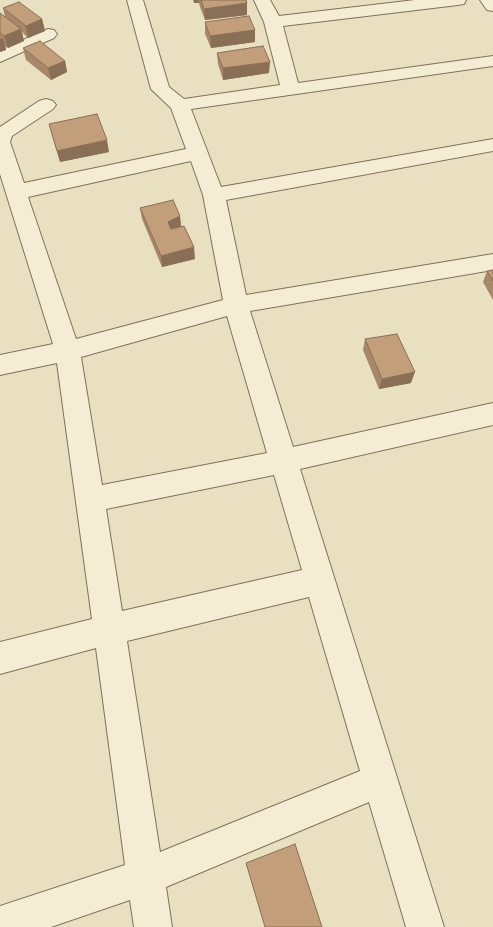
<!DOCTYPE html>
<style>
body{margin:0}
canvas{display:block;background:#e9e0c1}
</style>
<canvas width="493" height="927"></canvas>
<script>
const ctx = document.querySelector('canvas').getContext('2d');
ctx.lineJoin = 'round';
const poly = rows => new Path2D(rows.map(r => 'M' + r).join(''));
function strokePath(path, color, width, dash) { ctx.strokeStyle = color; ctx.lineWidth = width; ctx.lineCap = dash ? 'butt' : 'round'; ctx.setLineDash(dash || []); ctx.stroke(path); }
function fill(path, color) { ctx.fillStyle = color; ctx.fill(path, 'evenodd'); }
const minor = poly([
 [127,0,143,0,169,87,184,99,280,85,264,22,254,0,270,0,279,16,415,0,466,0,464,4,458,5,283,26,298,83,493,56,493,66,191,109,221,187,493,139,493,151,226,200,246,295,493,254,493,270,250,311,293,447,493,403,493,425,300,469,444,927,406,927,369,802,166,887,172,927,134,927,130,900,51,927,0,927,0,906,125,865,96,648,0,674,0,642,92,619,57,363,0,375,0,355,53,344,0,174,0,127,39,101,46,99,53,101,56,105,53,109,12,136,10,142,24,183,186,149,171,108,151,89,127,0],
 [191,161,203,195,223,300,76,339,28,197,191,161],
 [227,316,267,453,102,485,81,357,227,316],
 [274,475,302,570,122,611,106,509,274,475],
 [309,597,360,771,160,852,127,641,309,597],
 [480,0,493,0,493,11,487,10,480,0],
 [48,29,54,30,57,34,54,38,0,62,0,50,48,29]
]);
const wall = poly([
 [193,0,246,0,247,3,247,15,205,20,200,7,199,3,194,3],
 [3,8,42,19,45,31,28,38,22,32,24,41,8,48,5,46,6,50,0,52,0,13,5,17],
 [205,22,255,30,255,42,211,48,205,34],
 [23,48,65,61,67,72,51,80,26,60],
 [217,53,269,73,223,80,218,64],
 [49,124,109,152,60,162],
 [140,208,180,216,181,227,195,259,162,267,142,219],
 [493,270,493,300,483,282,487,271],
 [365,339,411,383,379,389,363,350]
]);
const shadedWall = poly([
 [194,0,199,0,199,3,194,3],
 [247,3,247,15,205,20,204,9],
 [42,19,45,31,28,38,26,26],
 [21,29,24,41,8,48,4,36],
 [255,30,255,42,211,48,210,36],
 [3,38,6,50,0,52,0,39],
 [65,61,67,72,51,80,48,68],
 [270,62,269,73,223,80,223,68],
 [107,140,109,152,60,162,57,151],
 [180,216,181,227,169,234,168,222],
 [194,247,195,259,162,267,161,256],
 [415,372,411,383,379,389,382,379]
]);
const building = poly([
 [201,0,246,0,247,3,204,9,201,0],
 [19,2,42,19,26,26,3,8,19,2],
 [0,13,21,29,4,36,0,33,0,13],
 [249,16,255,30,210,36,205,22,249,16],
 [40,41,65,61,48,68,23,48,40,41],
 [263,46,270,62,223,68,217,53,263,46],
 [97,114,107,140,57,151,49,124,97,114],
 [173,200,180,216,168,222,171,229,184,226,194,247,161,256,140,208,173,200],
 [493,270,493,281,487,271,493,270],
 [397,334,415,372,382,379,365,339,397,334],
 [295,844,322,927,265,927,246,863,295,844]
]);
strokePath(minor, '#80715a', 2);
fill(minor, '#f5edd3');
fill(wall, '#a88869');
fill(shadedWall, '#886f55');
fill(building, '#c39e7a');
strokePath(building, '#886f55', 1);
</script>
